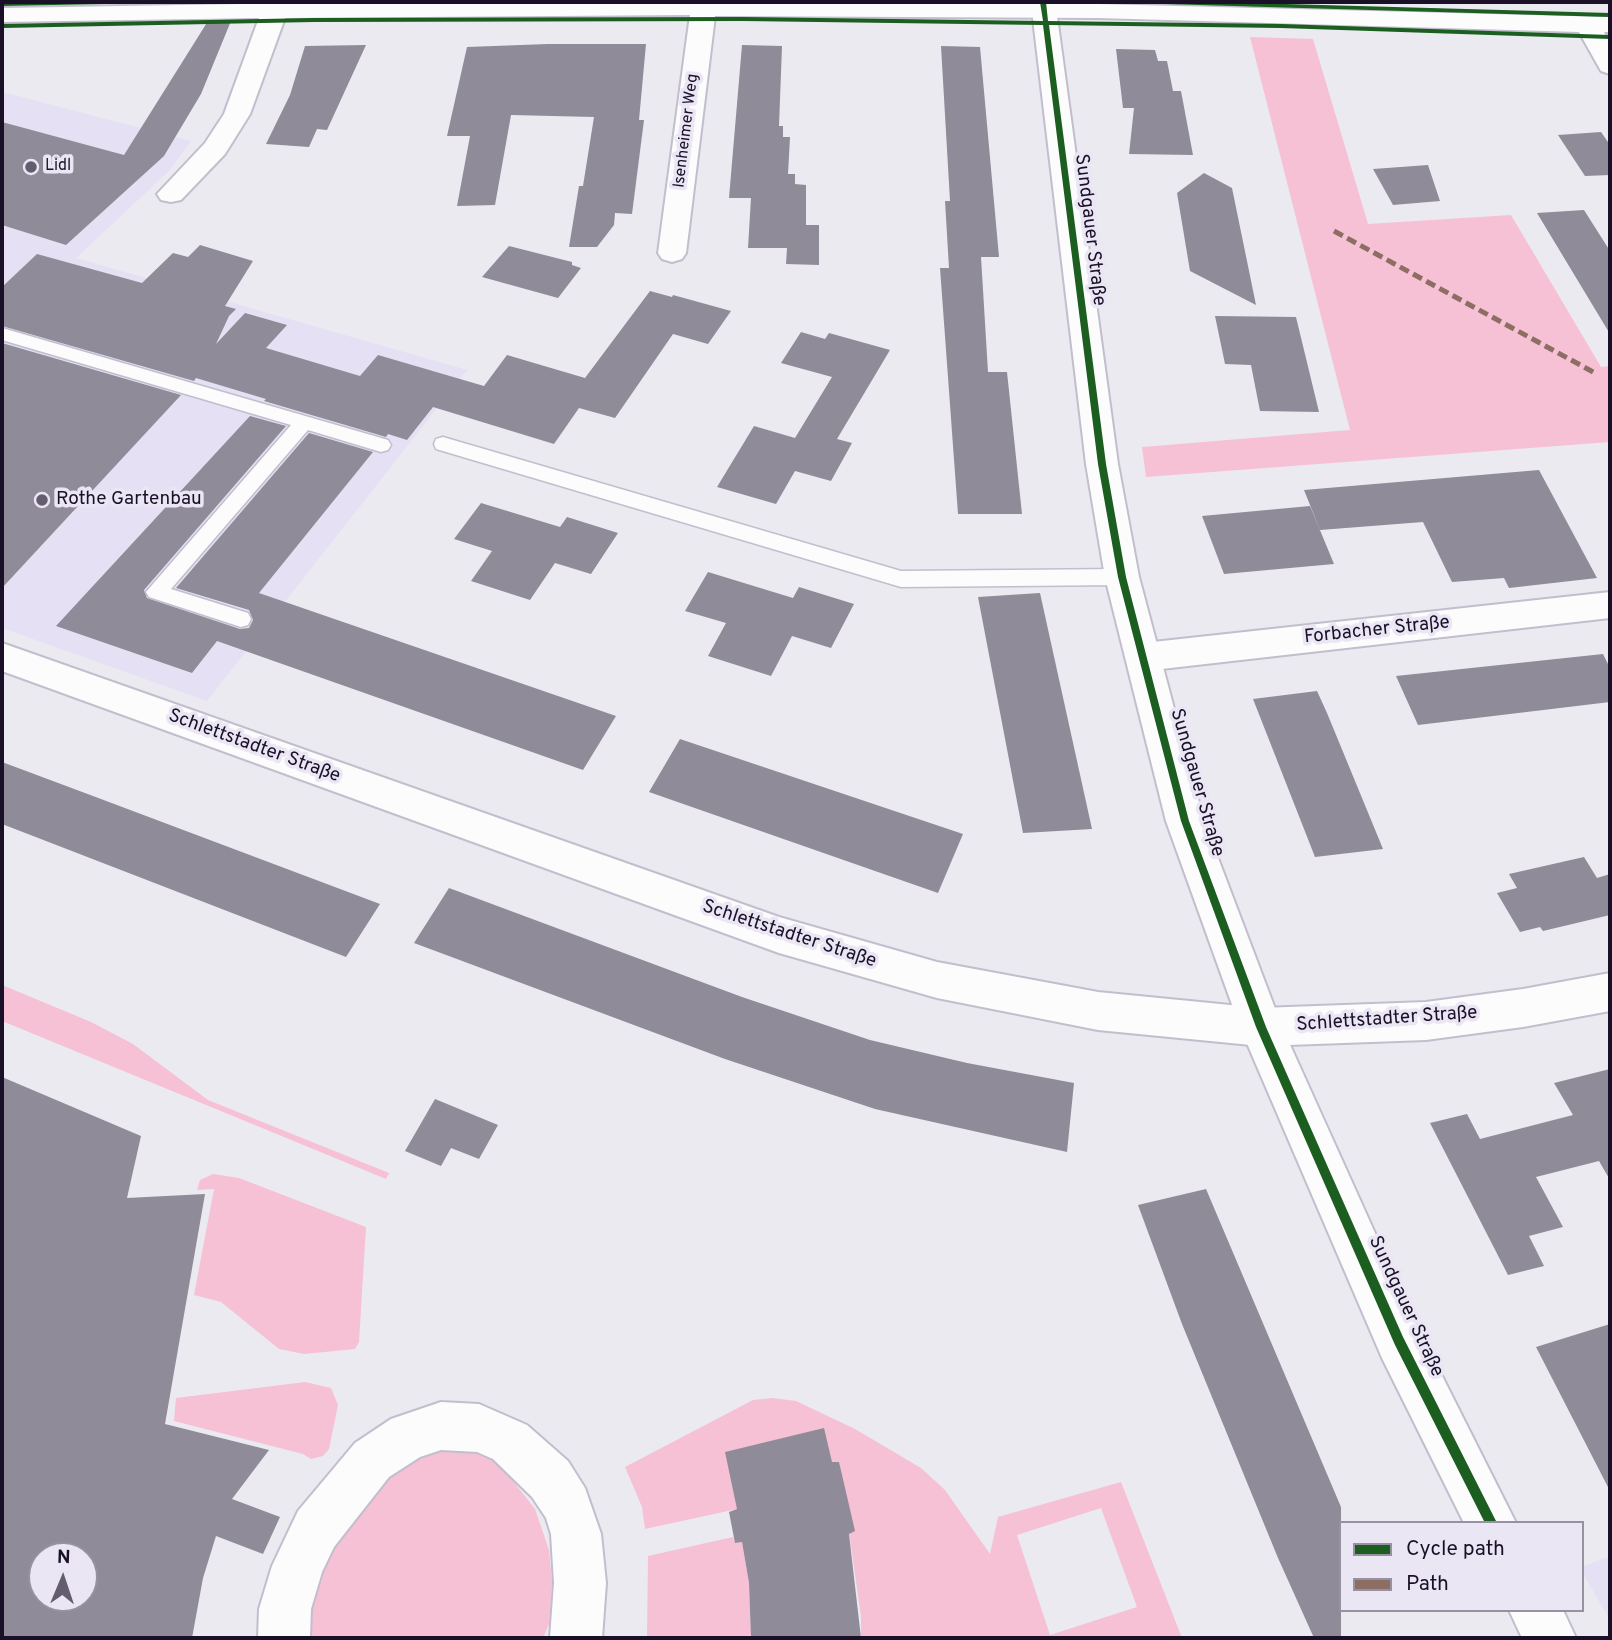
<!DOCTYPE html>
<meta charset="utf-8">
<style>
body{margin:0}
#map{position:relative;width:1612px;height:1640px;overflow:hidden;background:#ebeaf0;font-family:Overpass,sans-serif}
canvas{display:block}
.frame{position:absolute;inset:0;border:4px solid #1a1129;pointer-events:none}
.legend{position:absolute;left:1339px;top:1521px;width:245px;height:91px;box-sizing:border-box;background:#eae6f4;border:2px solid #9791a3;margin:0;padding:9px 12px;list-style:none;font-size:21px;color:#1a1129}
.legend li{display:flex;align-items:center;gap:14px;height:35px}
.legend b{width:35px;border:2px solid #9791a3}
.north{position:absolute;left:28px;top:1542px;width:70px;height:70px;box-sizing:border-box;background:#eae6f4;border:2px solid #9791a3;border-radius:50%;rotate:2deg;font-size:19px;font-weight:700;line-height:28px;text-align:center;color:#1a1129}
.north::after{content:'';display:block;margin:auto;width:24px;height:32px;background:#635d6f;clip-path:polygon(50% 0,100% 100%,50% 72%,0 100%)}
</style>
<div id="map">
<canvas width="1612" height="1640"></canvas>
<div class="frame"></div>
<ul class="legend">
<li><b style="height:9px;background:#1b5e20"></b>Cycle path</li>
<li><b style="height:9px;background:#8d6e63"></b>Path</li>
</ul>
<div class="north">N</div>
</div>
<script>
const ctx = document.querySelector('canvas').getContext('2d');
ctx.lineJoin = 'round';
function fill(path, color) { ctx.fillStyle = color; ctx.fill(path, 'evenodd'); }
const poly = rows => new Path2D(rows.map(r => 'M' + r).join(''));
function strokePath(path, color, width, dash) { ctx.strokeStyle = color; ctx.lineWidth = width; ctx.lineCap = dash ? 'butt' : 'round'; ctx.setLineDash(dash || []); ctx.stroke(path); }
function write(font, color, halo, rows, align = 'center') {
  ctx.font = font + ' Overpass,sans-serif'; ctx.lineWidth = 7; ctx.setLineDash([]); ctx.textBaseline = 'middle'; ctx.strokeStyle = halo; ctx.fillStyle = color; for (const [text, x, y, turn = 0] of rows) {
    ctx.save(); ctx.translate(x, y); ctx.rotate((+turn || 0) * Math.PI / 180); ctx.textAlign = isNaN(turn) ? turn : align; if (halo) ctx.strokeText(text, 0, 0); ctx.fillText(text, 0, 0); ctx.restore();
  }
}
const built = poly([
 [2,92,191,141,170,170,76,258,467,370,207,701,2,628],
 [1610,1556,1610,1620,1582,1572,1582,1567]
]);
const green = poly([
 [1250,37,1313,39,1368,224,1511,215,1601,367,1610,366,1610,442,1146,477,1142,447,1350,430],
 [2,985,91,1022,133,1044,208,1100,389,1173,386,1179,2,1021],
 [213,1174,239,1178,366,1227,359,1342,355,1349,304,1354,279,1349,221,1302,194,1295,214,1189,197,1190,200,1180],
 [305,1382,331,1388,338,1405,329,1449,323,1456,311,1459,303,1454,174,1421,176,1398],
 [773,1398,796,1401,855,1429,921,1468,945,1490,990,1554,998,1517,1121,1482,1182,1638,861,1638,861,1616,839,1463,832,1462,737,1509,645,1529,642,1507,625,1467,753,1400],
 [1101,1508,1137,1607,1050,1635,1017,1535],
 [431,1446,474,1447,502,1467,535,1509,549,1550,552,1583,549,1624,543,1638,303,1638,307,1587,372,1483],
 [733,1537,735,1543,742,1542,749,1583,751,1635,742,1638,647,1638,648,1556]
]);
const building = poly([
 [208,21,231,21,201,94,164,156,66,245,2,225,2,122,124,155],
 [548,44,646,44,639,120,644,120,632,214,615,213,614,225,597,247,569,247,579,186,583,186,594,117,511,115,495,205,457,206,470,136,447,136,467,47],
 [366,45,327,130,317,129,309,147,266,144,290,95,305,46],
 [742,45,782,46,779,126,783,126,783,137,790,137,788,174,795,174,795,184,806,185,806,225,819,225,819,265,786,264,787,248,748,248,751,198,729,198],
 [941,46,980,47,999,257,981,257,988,372,1007,372,1022,514,958,514,940,268,949,268,945,201,950,201],
 [1116,49,1155,50,1158,61,1167,61,1173,91,1181,91,1193,155,1129,154,1134,108,1123,108],
 [1601,132,1610,145,1610,175,1585,176,1558,135],
 [1428,165,1440,201,1393,205,1373,169],
 [1204,173,1232,188,1256,305,1190,271,1177,193],
 [1584,210,1610,251,1610,334,1537,213],
 [200,245,253,261,225,306,236,309,229,316,216,344,245,313,287,325,266,348,360,376,378,355,484,386,507,355,585,378,650,291,672,297,673,295,731,311,708,344,673,334,615,418,579,408,554,444,433,407,407,440,388,434,386,437,264,401,266,399,196,378,194,381,2,326,2,287,37,254,142,283,173,253,188,257],
 [509,246,572,262,572,265,581,268,558,298,482,277],
 [1215,316,1296,317,1319,412,1260,411,1251,365,1225,364],
 [801,332,825,339,829,333,890,350,837,439,852,443,831,481,795,471,776,504,717,487,754,426,795,438,832,377,781,363],
 [2,343,181,395,2,588],
 [250,416,286,426,144,590,147,598,240,629,249,628,253,620,249,610,176,588,309,433,373,452,259,593,616,716,583,770,217,641,192,673,56,626],
 [1539,470,1597,578,1509,588,1504,578,1452,582,1423,522,1320,530,1304,490],
 [481,503,560,527,567,517,618,533,591,574,555,563,530,600,471,581,492,551,454,539],
 [1310,506,1334,564,1224,574,1202,516],
 [708,572,793,598,799,587,854,604,831,648,792,636,771,676,708,656,726,623,685,611],
 [1040,593,1092,829,1023,833,978,597],
 [1603,654,1610,668,1610,702,1418,725,1396,676],
 [1317,691,1327,713,1383,849,1315,857,1253,699],
 [680,739,963,834,938,893,649,792],
 [2,762,93,796,380,904,346,957,2,824],
 [1584,857,1597,878,1610,874,1610,915,1543,931,1540,927,1520,932,1497,893,1517,888,1509,874],
 [449,888,742,997,870,1040,967,1063,1074,1083,1067,1152,875,1109,725,1059,414,943],
 [1610,1069,1610,1180,1599,1161,1536,1177,1563,1227,1529,1236,1544,1266,1508,1275,1430,1123,1467,1114,1480,1139,1573,1115,1554,1083],
 [2,1077,141,1136,127,1198,205,1194,165,1424,269,1450,232,1499,280,1517,263,1554,216,1536,203,1578,192,1638,2,1638],
 [42,1556,84,1556,84,1598,42,1598],
 [435,1099,498,1125,479,1159,451,1148,441,1166,405,1151],
 [1206,1189,1341,1507,1341,1638,1314,1638,1278,1558,1182,1324,1138,1205],
 [1610,1324,1610,1491,1536,1347],
 [824,1428,832,1462,839,1462,855,1531,849,1534,861,1638,751,1638,749,1583,742,1542,735,1543,729,1512,737,1509,725,1452]
]);
const lane = poly([
 [2,328,388,440,391,445,388,450,381,452,308,430,171,589,248,613,251,619,248,625,241,627,149,597,146,592,291,425,2,340,2,328],
 [443,437,901,571,1122,569,1129,572,1132,577,1129,582,1122,585,901,587,436,449,434,444,436,439,443,437]
]);
const street = poly([
 [360,2,1098,4,1610,17,1610,32,1604,32,1610,43,1610,74,1601,71,1579,32,1098,18,715,16,686,253,682,259,672,262,662,259,658,253,690,15,285,18,250,114,225,154,181,200,171,202,161,200,157,194,205,143,224,114,259,18,2,22,2,8,360,2],
 [1610,592,1610,618,1144,671,1131,667,1126,657,1131,647,1144,643,1610,592],
 [2,643,779,917,937,962,1098,992,1261,1008,1426,1002,1523,989,1610,973,1610,1011,1523,1027,1426,1040,1261,1046,1098,1030,937,998,779,953,2,671,2,643],
 [441,1402,479,1404,527,1425,568,1461,585,1488,601,1534,606,1583,602,1638,550,1638,554,1583,551,1534,546,1518,532,1497,493,1459,477,1452,441,1450,420,1457,389,1477,334,1547,322,1572,311,1609,310,1638,258,1638,259,1609,272,1566,298,1511,355,1443,391,1419,441,1402]
]);
const secondary = poly([
 [1031,2,1055,2,1118,464,1139,577,1204,821,1282,1027,1416,1324,1516,1523,1464,1523,1382,1358,1240,1027,1166,821,1105,577,1086,464,1031,2],
 [1509,1610,1563,1610,1576,1638,1522,1638,1509,1610]
]);
const quiet = poly([
 [1334,231,1595,373]
]);
const cycleway = poly([
 [2,2,108,2,105,4,2,6,2,2],
 [1040,2,1046,2,1048,21,1281,24,1610,35,1610,39,1281,28,1049,25,1106,464,1126,577,1189,821,1266,1027,1403,1337,1497,1523,1485,1523,1395,1345,1256,1027,1181,821,1118,577,1098,464,1043,25,743,21,314,22,2,28,2,24,314,18,743,17,1043,21,1040,2],
 [1162,2,1214,2,1610,13,1610,17,1165,4,1162,2]
]);
const markers = [
 [31,167,7,"#635d6f"],
 [42,500,7,"#635d6f"]
];
const farStreetnames = [
 ["Isenheimer Weg",687,131,-83]
];
const farPoinames = [
 ["Lidl",45,167]
];
const streetNames = [
 ["Sundgauer Straße",1089,230,83],
 ["Forbacher Straße",1377,631,-6],
 ["Schlettstadter Straße",254,747,20],
 ["Sundgauer Straße",1196,783,74],
 ["Schlettstadter Straße",789,935,18],
 ["Schlettstadter Straße",1387,1020,-4],
 ["Sundgauer Straße",1405,1307,65]
];
const poiNames = [
 ["Rothe Gartenbau",56,500]
];
fill(built, '#e5e0f3');
fill(green, '#f6c0d5');
fill(building, '#8f8b98');
strokePath(lane, '#c2becd', 3);
strokePath(street, '#c2becd', 4);
strokePath(secondary, '#c2becd', 4);
fill(lane, '#fcfcfd');
fill(street, '#fcfcfd');
fill(secondary, '#fcfcfd');
strokePath(quiet, '#8d6e63', 5, [10, 5]);
fill(cycleway, '#1b5e20');
for (const [x, y, r, color] of markers) { const dot = new Path2D(); dot.arc(x, y, r, 0, 2 * Math.PI); ctx.fillStyle = color; ctx.fill(dot); strokePath(dot, '#eae6f4', 2.5); }
write('16px', '#1a1129', '#eae6f4', farStreetnames);
write('16px', '#1a1129', '#eae6f4', farPoinames, 'left');
write('19px', '#1a1129', '#eae6f4', streetNames);
write('19px', '#1a1129', '#eae6f4', poiNames, 'left');
</script>
